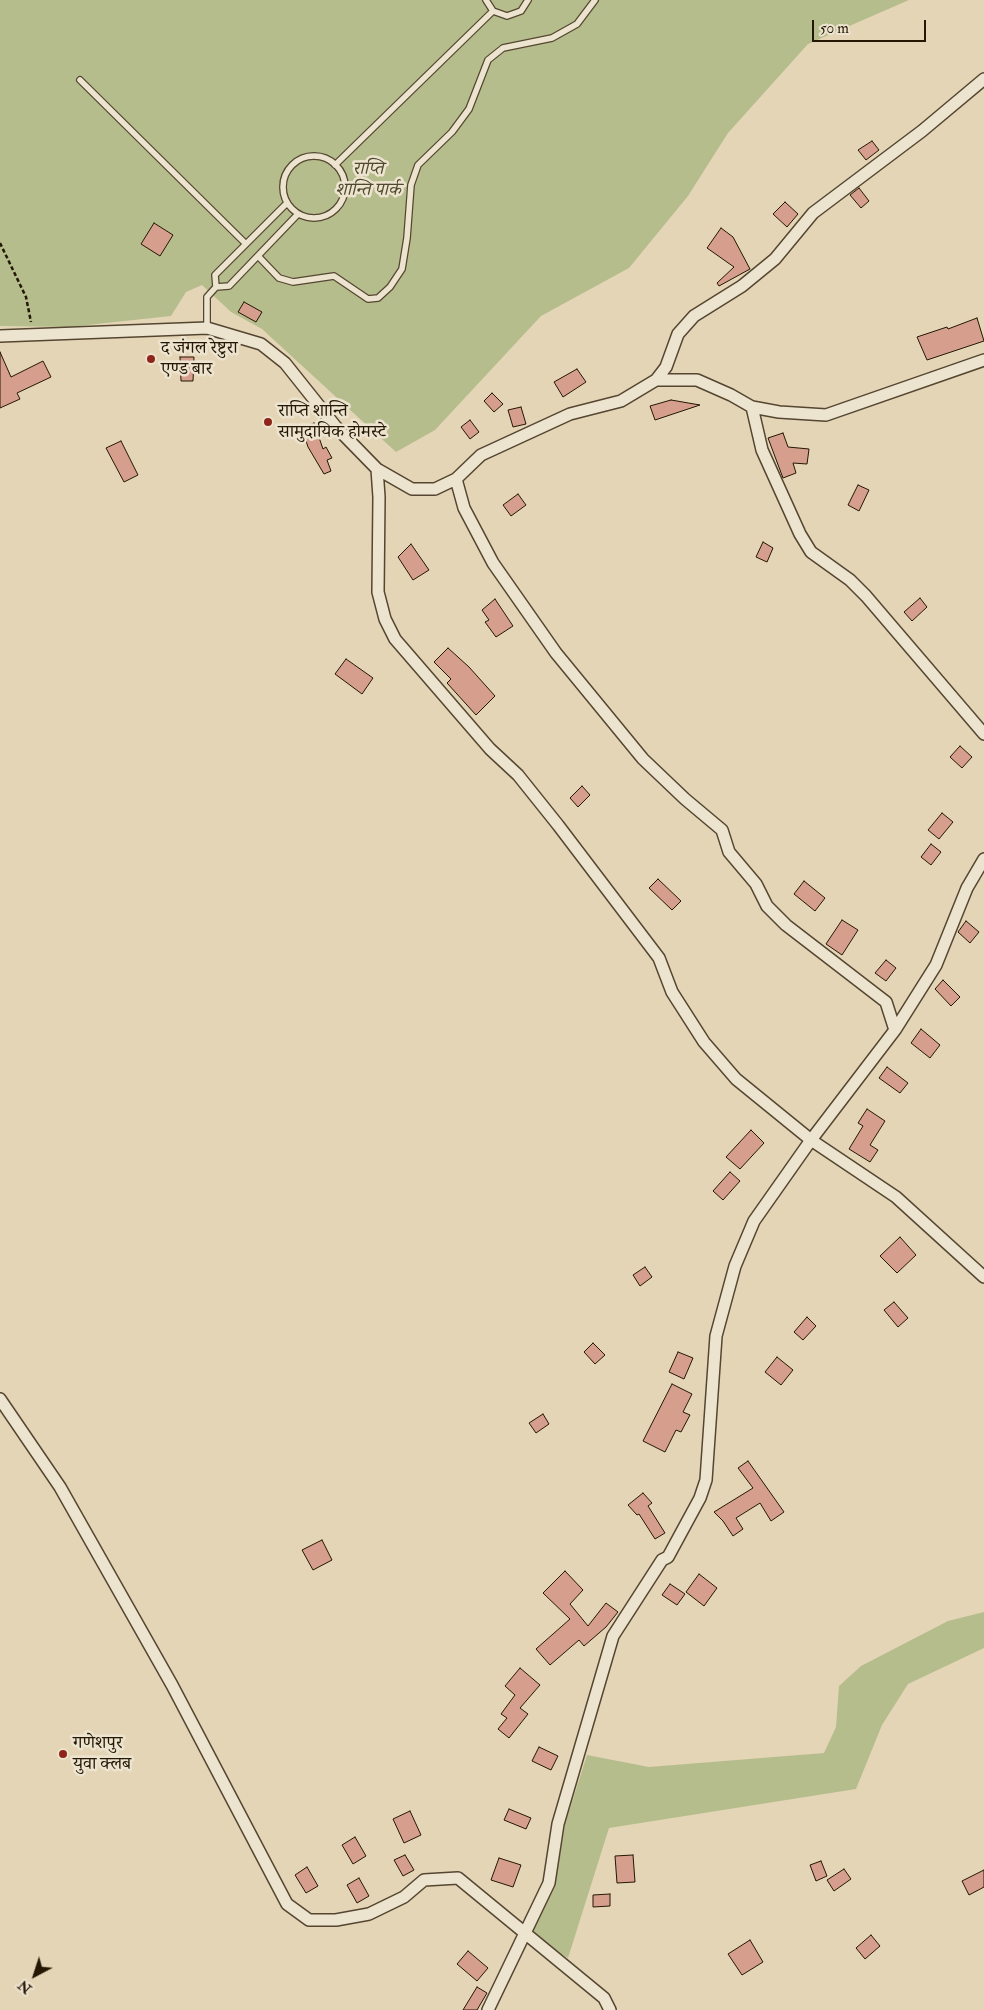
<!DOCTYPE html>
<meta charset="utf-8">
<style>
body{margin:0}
#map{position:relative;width:984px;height:2010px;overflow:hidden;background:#e4d5b6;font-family:"IM FELL Double Pica",serif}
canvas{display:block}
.north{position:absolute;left:10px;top:1950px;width:50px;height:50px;-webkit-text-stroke:4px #ede4d0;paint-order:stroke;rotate:220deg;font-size:14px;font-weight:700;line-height:20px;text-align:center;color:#241704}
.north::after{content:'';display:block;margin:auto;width:18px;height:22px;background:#241704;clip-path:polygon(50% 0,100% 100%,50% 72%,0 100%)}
.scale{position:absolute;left:812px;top:20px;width:114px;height:22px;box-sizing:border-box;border:2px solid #241704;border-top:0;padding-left:6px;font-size:15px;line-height:18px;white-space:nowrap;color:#241704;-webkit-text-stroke:4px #ede4d0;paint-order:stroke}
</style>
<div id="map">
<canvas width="984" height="2010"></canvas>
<div class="north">N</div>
<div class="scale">50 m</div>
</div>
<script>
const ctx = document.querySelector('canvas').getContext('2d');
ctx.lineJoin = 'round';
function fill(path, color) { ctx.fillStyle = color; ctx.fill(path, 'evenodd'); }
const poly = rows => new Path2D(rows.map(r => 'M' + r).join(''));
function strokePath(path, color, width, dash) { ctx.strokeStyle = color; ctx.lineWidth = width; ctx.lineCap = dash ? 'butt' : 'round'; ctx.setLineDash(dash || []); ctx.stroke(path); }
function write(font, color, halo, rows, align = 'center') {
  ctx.font = font + ' "IM FELL Double Pica","Noto Serif Devanagari",serif'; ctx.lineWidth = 5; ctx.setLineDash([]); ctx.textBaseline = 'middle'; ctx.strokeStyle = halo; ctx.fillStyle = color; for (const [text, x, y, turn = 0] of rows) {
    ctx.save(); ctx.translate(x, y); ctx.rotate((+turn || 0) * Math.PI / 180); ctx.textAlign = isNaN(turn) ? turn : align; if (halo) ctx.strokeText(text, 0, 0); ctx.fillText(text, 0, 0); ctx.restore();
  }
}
const green = poly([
 [0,0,909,0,808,44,728,133,688,196,629,268,541,316,435,430,396,452,262,329,231,312,202,285,186,292,171,316,69,327,0,326],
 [984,1612,984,1648,908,1684,882,1725,856,1789,609,1828,568,1958,531,1934,555,1887,565,1824,587,1755,649,1767,824,1753,836,1727,839,1686,861,1666,948,1621]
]);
const building = poly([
 [872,141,879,150,866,160,858,150,872,141],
 [859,188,869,201,861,208,850,195,859,188],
 [785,202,798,214,787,227,773,214,785,202],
 [154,223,173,235,160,256,141,244,154,223],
 [721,228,733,237,750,269,719,286,717,283,734,267,707,248,721,228],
 [244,302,262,312,256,322,238,312,244,302],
 [977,318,984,341,927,360,917,337,947,327,948,329,977,318],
 [0,352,11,377,43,361,51,377,17,393,20,399,0,408,0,352],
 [180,357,194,357,193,381,181,381,180,357],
 [577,369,586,382,563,397,554,382,577,369],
 [492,393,503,404,494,412,484,401,492,393],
 [671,400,700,405,655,420,650,406,671,400],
 [521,407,526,424,513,427,508,410,521,407],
 [470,420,479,432,470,439,461,427,470,420],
 [314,423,323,449,326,447,332,458,327,460,331,471,324,474,308,447,302,428,314,423],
 [783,433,788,447,809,449,807,464,793,463,796,473,783,478,768,438,783,433],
 [121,441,138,475,124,482,106,448,121,441],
 [858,485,869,490,859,511,848,505,858,485],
 [518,494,526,505,511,516,503,505,518,494],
 [763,542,773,548,767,562,756,557,763,542],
 [411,544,429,570,413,580,398,557,411,544],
 [920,598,927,607,912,621,904,612,920,598],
 [495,599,513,626,496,637,485,622,489,620,482,610,495,599],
 [448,648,469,667,495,696,476,715,447,683,451,679,434,662,448,648],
 [346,659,373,678,362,694,335,674,346,659],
 [960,746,972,757,962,768,950,757,960,746],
 [582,786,590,795,578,807,570,798,582,786],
 [942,813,953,822,939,839,928,830,942,813],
 [931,844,941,852,931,865,921,857,931,844],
 [658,879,681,901,672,910,649,888,658,879],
 [804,881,825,898,815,911,794,894,804,881],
 [842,920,858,930,842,955,826,944,842,920],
 [966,921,979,932,970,943,958,932,966,921],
 [886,960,896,968,886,981,875,973,886,960],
 [943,980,960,997,951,1006,935,989,943,980],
 [921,1029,940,1045,930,1058,911,1043,921,1029],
 [887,1067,908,1083,900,1093,879,1078,887,1067],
 [867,1109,885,1121,870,1145,878,1150,870,1162,849,1149,863,1126,858,1123,867,1109],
 [751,1130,764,1143,740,1169,726,1157,751,1130],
 [730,1172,740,1181,723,1200,713,1191,730,1172],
 [900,1237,916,1255,897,1273,880,1256,900,1237],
 [645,1267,652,1277,640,1286,633,1275,645,1267],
 [894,1302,908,1318,898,1327,884,1310,894,1302],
 [807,1317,816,1326,803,1340,794,1332,807,1317],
 [593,1343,605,1355,595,1364,584,1352,593,1343],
 [678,1352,693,1358,684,1379,669,1372,678,1352],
 [777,1357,793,1370,781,1385,765,1372,777,1357],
 [672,1384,692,1394,683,1412,690,1415,681,1432,676,1430,665,1452,643,1441,672,1384],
 [543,1414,549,1424,536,1433,529,1423,543,1414],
 [748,1461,784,1512,771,1521,760,1503,736,1518,743,1529,733,1536,723,1521,714,1512,753,1488,738,1468,748,1461],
 [643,1493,652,1503,648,1506,665,1533,655,1539,639,1514,637,1515,628,1505,643,1493],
 [322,1540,332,1560,313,1570,302,1550,322,1540],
 [565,1571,583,1590,570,1604,588,1626,606,1603,618,1612,606,1627,584,1646,579,1640,550,1665,536,1649,570,1619,543,1593,565,1571],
 [699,1574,717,1588,704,1606,686,1592,699,1574],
 [670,1584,685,1594,677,1605,662,1595,670,1584],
 [520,1668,540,1685,520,1708,528,1714,509,1738,498,1729,507,1718,501,1714,515,1695,505,1686,520,1668],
 [539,1747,558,1756,551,1770,532,1761,539,1747],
 [509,1809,531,1818,526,1829,504,1820,509,1809],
 [410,1811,421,1835,404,1843,393,1819,410,1811],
 [355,1837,366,1856,353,1864,342,1845,355,1837],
 [405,1855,414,1870,403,1876,394,1860,405,1855],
 [633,1855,635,1882,617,1883,615,1856,633,1855],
 [499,1858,521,1865,513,1887,491,1880,499,1858],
 [821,1861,827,1876,816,1881,810,1865,821,1861],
 [307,1867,318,1886,306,1893,295,1875,307,1867],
 [844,1869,851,1879,834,1891,827,1880,844,1869],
 [984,1870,984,1887,969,1895,962,1881,984,1870],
 [359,1878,369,1896,357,1903,347,1885,359,1878],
 [610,1894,610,1906,593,1907,593,1895,610,1894],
 [871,1935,880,1946,865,1959,856,1948,871,1935],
 [750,1940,763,1962,742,1975,728,1954,750,1940],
 [468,1951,488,1968,477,1981,457,1964,468,1951],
 [477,1987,487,1993,477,2010,463,2010,477,1987]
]);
const path = poly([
 [0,243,26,297,31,322]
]);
const lane = poly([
 [486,0,493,11,507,16,521,11,528,0],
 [80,80,246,244],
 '283 187a31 31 0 1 1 62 0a31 31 0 1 1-62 0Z',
 [335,165,493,11],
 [258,256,279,278,293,282,334,276,368,299,378,298,390,287,402,269,407,238,411,185,418,165,452,132,469,109,488,60,503,48,552,38,577,24,595,0],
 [216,287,215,275,287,203],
 [207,328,207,297,216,287,229,286,298,214]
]);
const street = poly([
 [0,336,207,328,261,344,285,363,336,427,377,469,412,489,435,489,456,479,481,455,570,414,621,401,656,380,697,380,731,395,752,407,779,412,826,415,984,360],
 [656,380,666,367,678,334,694,316,742,286,775,259,813,213,922,131,984,79],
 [752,407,762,450,800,534,811,552,850,580,866,596,984,734],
 [377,469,379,497,378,592,385,619,395,639,490,749,518,775,558,825,659,958,672,992,704,1042,736,1079,811,1140,896,1197,984,1277],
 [456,479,464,508,493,563,556,653,643,759,685,799,722,830,729,852,756,884,767,906,786,925,886,1002,895,1030],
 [0,1399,60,1487,172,1685,287,1904,309,1920,336,1920,369,1914,404,1897,424,1880,458,1878,604,1998,610,2010],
 [488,2010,549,1883,558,1824,613,1636,662,1560,668,1557,700,1498,706,1480,716,1336,735,1266,754,1221,811,1140,895,1030,936,965,967,888,984,859]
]);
const markers = [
 [151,359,5,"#8f2418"],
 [268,422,5,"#8f2418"],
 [63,1754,5,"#8f2418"]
];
const parkNames = [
 ["राप्ति",368,170],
 ["शान्ति पार्क",368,191]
];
const poiNames = [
 ["द जंगल रेष्टुरा",161,349],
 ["एण्ड बार",161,370],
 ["राप्ति शान्ति",278,412],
 ["सामुदायिक होमस्टे",278,433],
 ["गणेशपुर",73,1744],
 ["युवा क्लब",73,1765]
];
fill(green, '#b6bd8c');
fill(building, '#d69e8d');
strokePath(building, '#241704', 1);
strokePath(lane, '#544630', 8);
strokePath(street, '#544630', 14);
strokePath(path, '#241704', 2.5, [4, 2.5]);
strokePath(lane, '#ede4d0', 5.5);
strokePath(street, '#ede4d0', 11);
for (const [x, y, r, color] of markers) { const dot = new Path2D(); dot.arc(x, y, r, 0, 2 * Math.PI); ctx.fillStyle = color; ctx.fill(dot); strokePath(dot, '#ede4d0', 2); }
write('italic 18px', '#50492d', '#ede4d0', parkNames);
write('18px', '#241704', '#ede4d0', poiNames, 'left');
</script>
